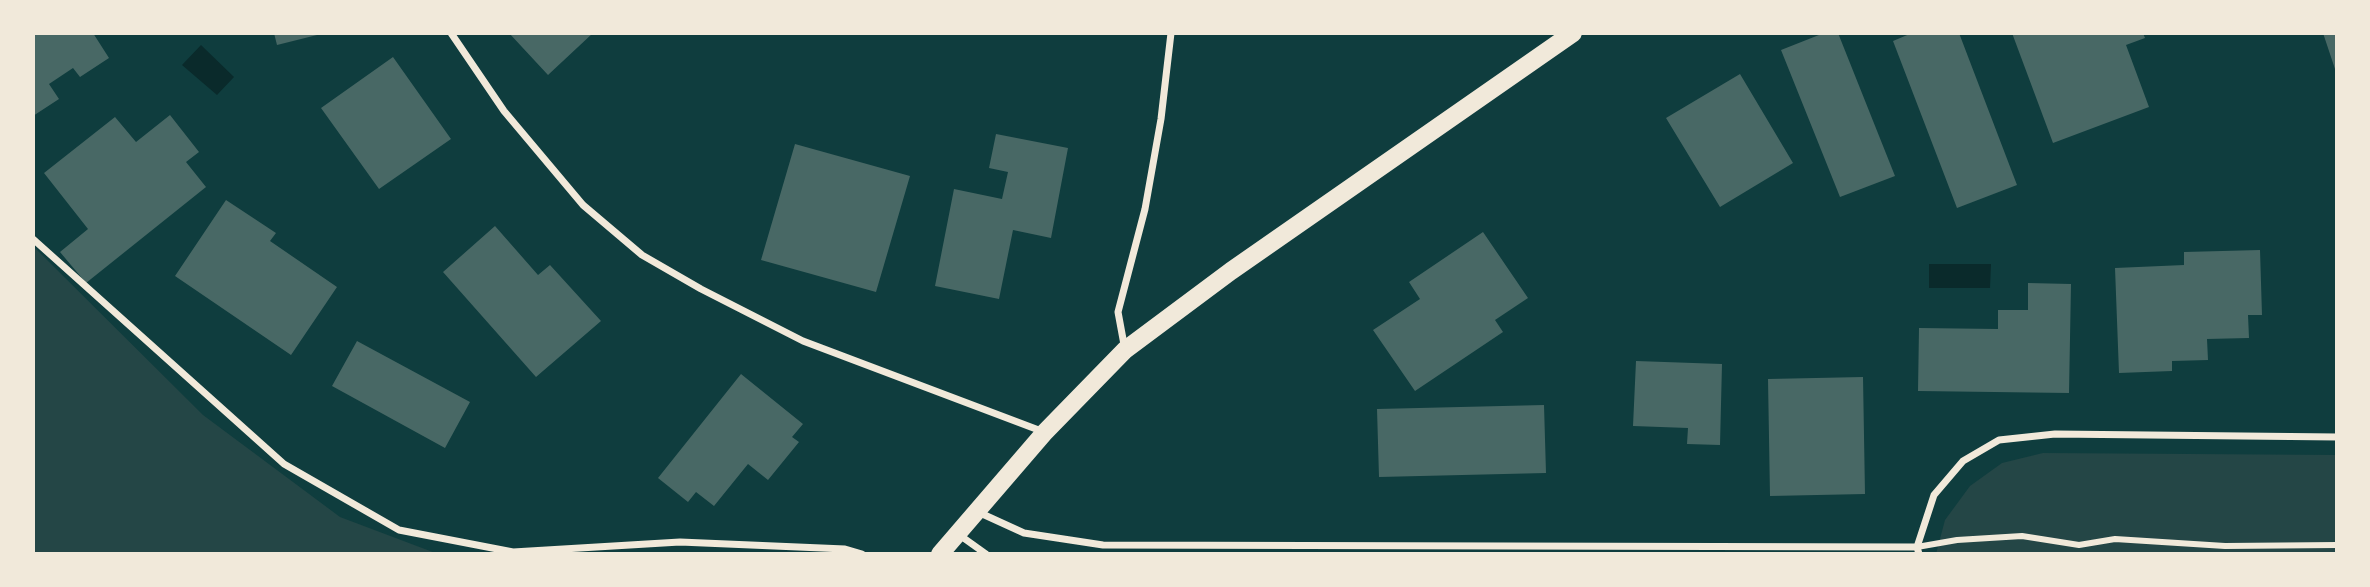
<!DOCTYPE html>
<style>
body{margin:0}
#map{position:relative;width:2370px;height:587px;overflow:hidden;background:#0f3d3e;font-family:Inter,sans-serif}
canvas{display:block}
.frame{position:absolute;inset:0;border:35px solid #f1e9da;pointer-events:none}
</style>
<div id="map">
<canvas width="2370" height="587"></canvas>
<div class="frame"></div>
</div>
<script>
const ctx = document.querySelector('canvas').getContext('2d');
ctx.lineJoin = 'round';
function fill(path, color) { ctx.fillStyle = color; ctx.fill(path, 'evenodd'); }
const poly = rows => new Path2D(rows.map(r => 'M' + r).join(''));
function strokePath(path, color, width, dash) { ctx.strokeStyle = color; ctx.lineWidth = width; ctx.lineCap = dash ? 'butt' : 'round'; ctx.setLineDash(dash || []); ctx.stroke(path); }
const green = poly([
 [33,246,203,415,340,517,438,554,33,554],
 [2043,453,2337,455,2337,554,1936,554,1945,520,1970,486,2002,463]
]);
const water = poly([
 [201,45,234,77,217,95,182,65],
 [1929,264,1991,264,1990,288,1929,288]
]);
const building = poly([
 [33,33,93,33,109,58,80,77,73,68,49,84,59,99,33,116],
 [274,33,321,33,321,34,277,45],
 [509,33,593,33,548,75],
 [1824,33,1838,33,1895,176,1840,197,1781,50],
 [1912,33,1959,33,2017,185,1957,208,1893,41],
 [2012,33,2143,33,2145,38,2126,45,2149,107,2053,143],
 [2323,33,2337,33,2337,72,2336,72],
 [393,57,451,139,379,189,321,108],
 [1740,74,1793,163,1720,207,1666,118],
 [170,115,199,152,186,162,206,187,86,283,60,252,88,229,44,173,115,117,136,142],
 [996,134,1068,148,1051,238,1013,230,999,299,935,286,954,189,1002,199,1008,172,989,168],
 [795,144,910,176,876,292,761,260],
 [226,200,276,233,270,241,337,287,291,355,175,276],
 [495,226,538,275,550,265,601,321,536,377,443,272],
 [1483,232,1528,298,1495,320,1503,332,1415,391,1373,330,1420,299,1409,282],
 [2260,250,2262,315,2248,315,2249,338,2207,339,2208,360,2172,361,2172,371,2119,373,2115,268,2184,265,2184,252],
 [2028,283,2071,284,2069,393,1918,391,1919,328,1998,329,1998,310,2028,310],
 [357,341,470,402,445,448,332,386],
 [1636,361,1722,364,1720,445,1687,444,1688,428,1633,426],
 [741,374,803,424,792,437,799,442,768,480,748,464,714,506,696,492,688,502,658,478],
 [1863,377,1865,494,1770,496,1768,379],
 [1544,405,1546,473,1379,477,1377,409]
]);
const pedestrian = poly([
 [1917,547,1957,540,2022,536,2079,545,2115,539,2225,546,2337,545]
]);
const minor = poly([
 [451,33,504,111,583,205,642,255,701,289,803,341,1044,432],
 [33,239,284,464,399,530,513,552,680,542,845,549,862,554],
 [1125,350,1118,312,1145,209,1161,119,1171,33],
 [978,512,1024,533,1103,545,1917,547],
 [958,534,986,554],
 [1919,554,1917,547,1934,495,1963,461,1999,440,2055,434,2337,437]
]);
const primary = poly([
 [940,554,1045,432,1125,350,1231,271,1573,33]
]);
fill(green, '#244646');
fill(water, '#0a2a2b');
fill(building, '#486865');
strokePath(pedestrian, '#f1e9da', 6);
strokePath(minor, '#f1e9da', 7);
strokePath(primary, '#f1e9da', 18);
</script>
